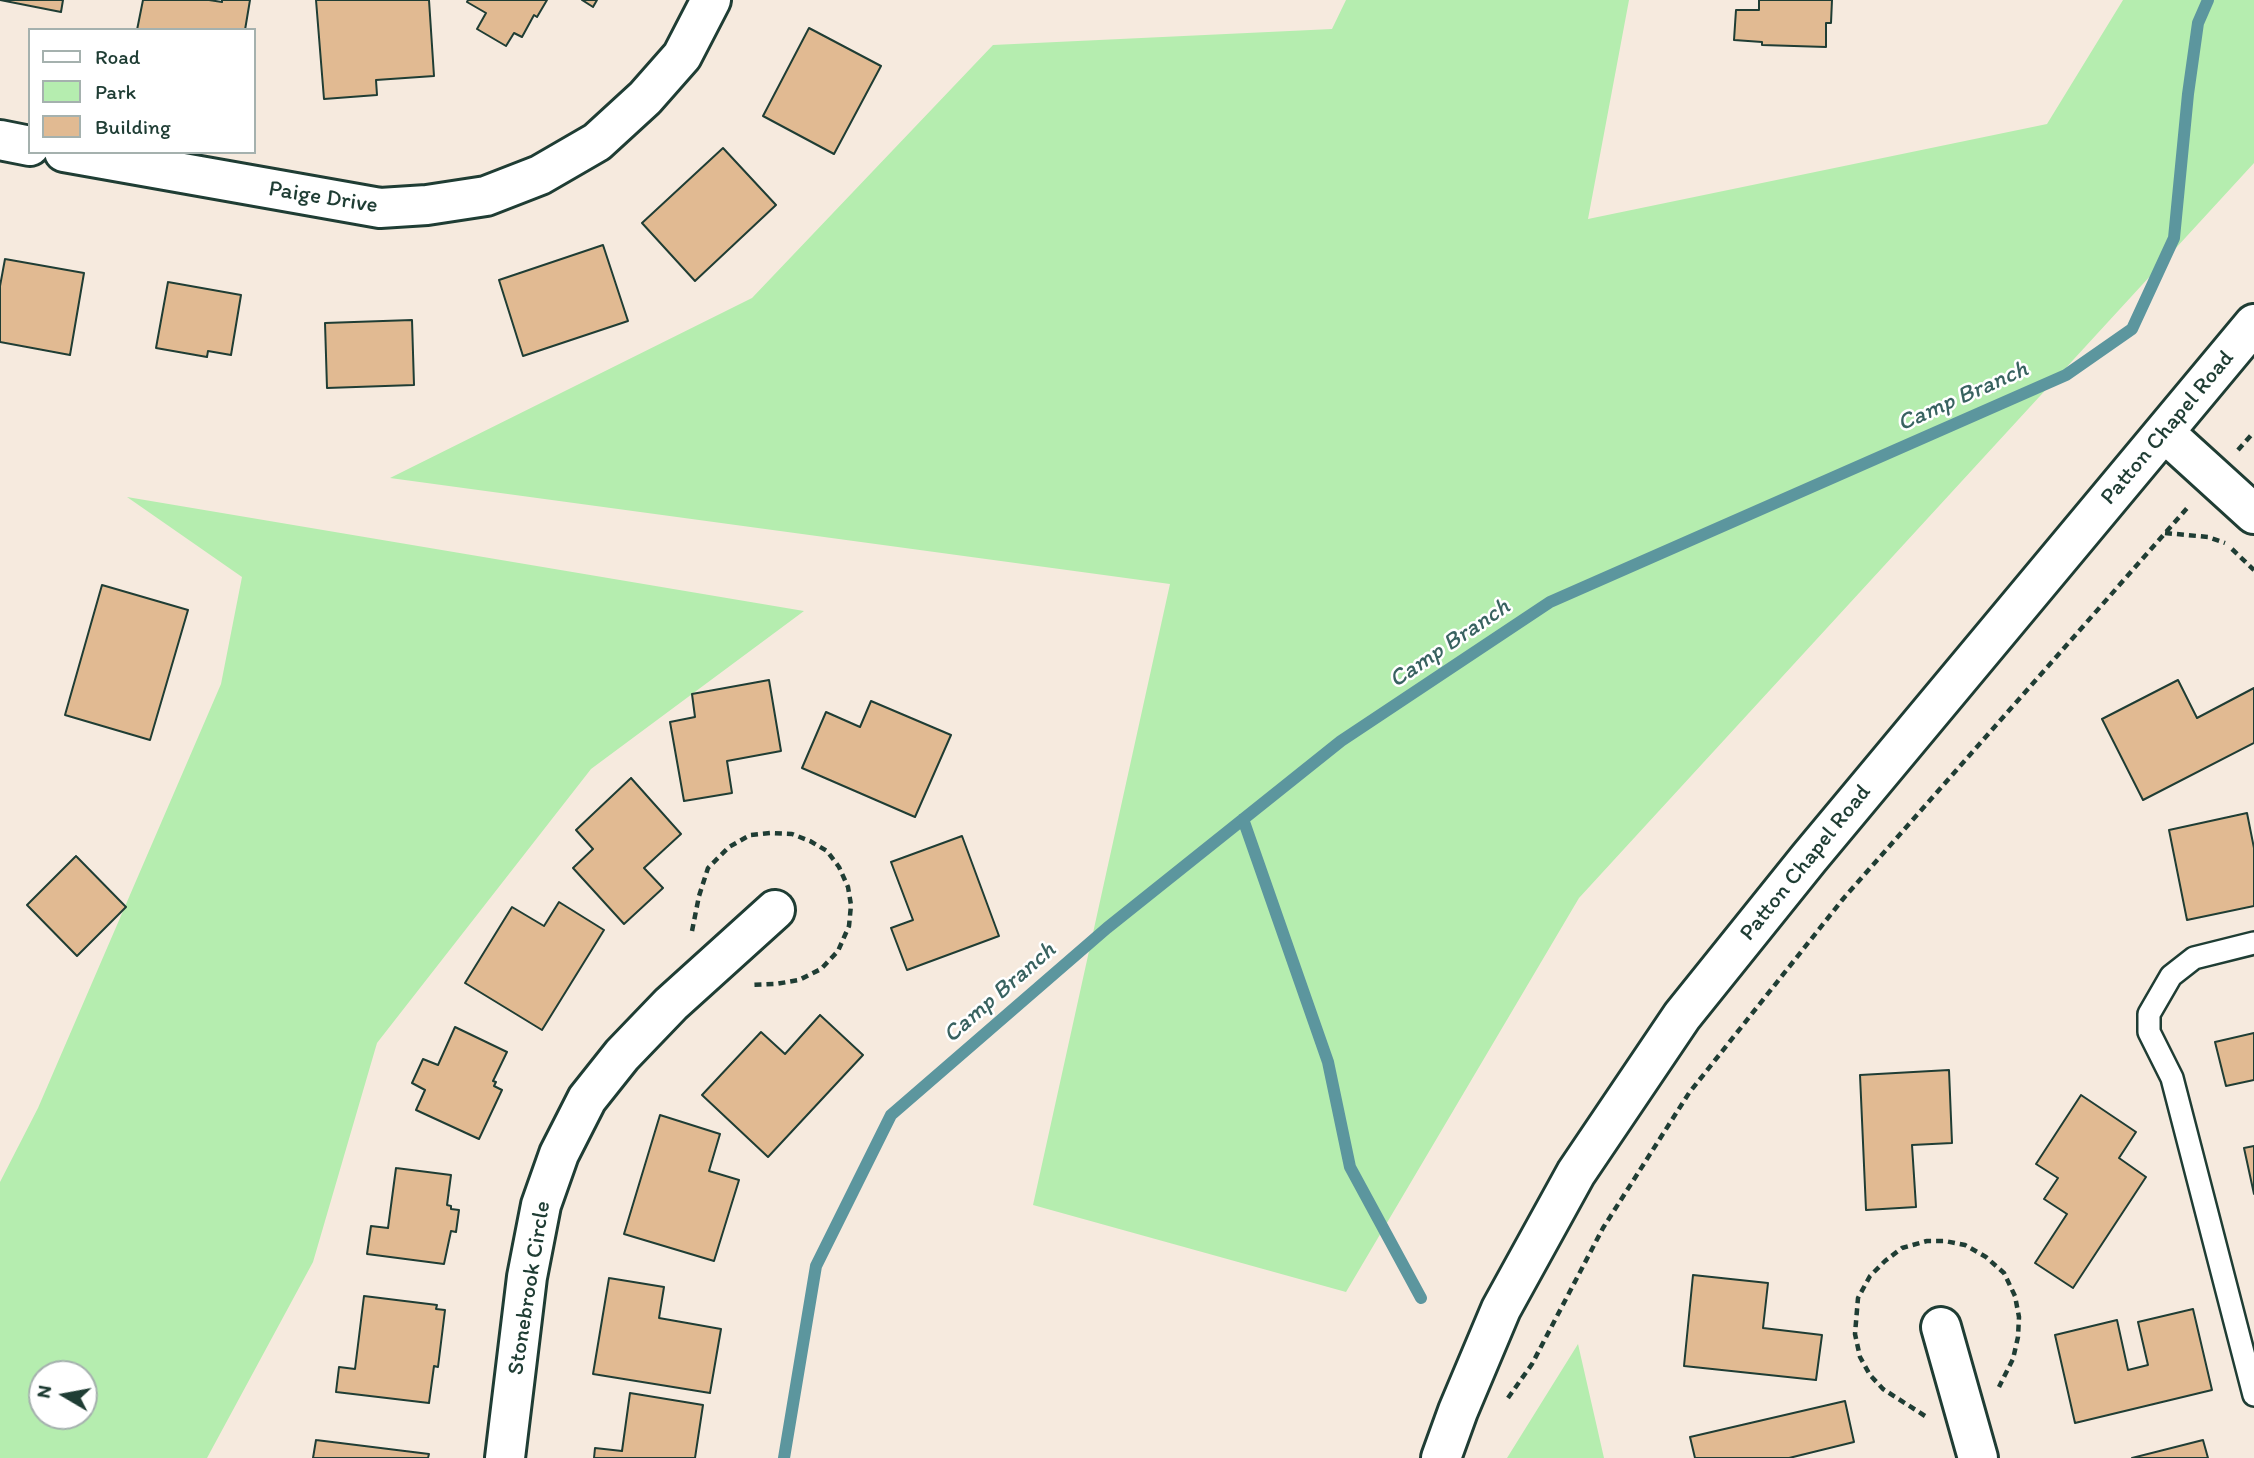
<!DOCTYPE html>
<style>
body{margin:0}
#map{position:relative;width:2254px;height:1458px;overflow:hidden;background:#f6eade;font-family:Itim,sans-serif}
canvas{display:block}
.legend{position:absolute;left:28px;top:28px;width:228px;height:126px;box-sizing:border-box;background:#fff;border:2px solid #a5b1ae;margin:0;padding:9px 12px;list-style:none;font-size:21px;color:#1f3d34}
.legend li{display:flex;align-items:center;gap:14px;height:35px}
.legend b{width:35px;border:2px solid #a5b1ae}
.north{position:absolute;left:28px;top:1360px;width:70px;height:70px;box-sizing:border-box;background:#fff;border:2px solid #a5b1ae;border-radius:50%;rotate:280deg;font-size:19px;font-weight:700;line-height:28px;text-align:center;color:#1f3d34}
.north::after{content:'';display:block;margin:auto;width:24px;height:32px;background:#1f3d34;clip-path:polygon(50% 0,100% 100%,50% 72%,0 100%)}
</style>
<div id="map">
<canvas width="2254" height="1458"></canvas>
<ul class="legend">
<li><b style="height:9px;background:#fff"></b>Road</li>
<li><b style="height:19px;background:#b5edaf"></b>Park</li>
<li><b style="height:19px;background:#e1ba92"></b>Building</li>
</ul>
<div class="north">N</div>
</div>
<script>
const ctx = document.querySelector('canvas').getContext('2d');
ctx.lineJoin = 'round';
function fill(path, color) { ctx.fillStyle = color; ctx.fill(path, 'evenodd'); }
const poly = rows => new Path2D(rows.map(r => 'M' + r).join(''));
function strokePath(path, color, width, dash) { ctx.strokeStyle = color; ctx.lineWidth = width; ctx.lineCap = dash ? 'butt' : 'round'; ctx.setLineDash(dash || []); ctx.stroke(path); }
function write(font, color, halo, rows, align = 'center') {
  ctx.font = font + ' Itim,sans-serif'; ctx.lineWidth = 5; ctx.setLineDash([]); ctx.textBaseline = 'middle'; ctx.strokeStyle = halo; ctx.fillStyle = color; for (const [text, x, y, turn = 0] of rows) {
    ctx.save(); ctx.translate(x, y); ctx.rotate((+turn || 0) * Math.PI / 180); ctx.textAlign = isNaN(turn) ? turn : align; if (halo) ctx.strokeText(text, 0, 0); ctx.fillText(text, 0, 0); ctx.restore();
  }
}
const green = poly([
 [1346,0,1629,0,1588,219,2047,124,2123,0,2254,0,2254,163,1579,898,1346,1292,1033,1205,1170,584,390,478,752,298,993,45,1332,29],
 [127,497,804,611,591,769,377,1043,313,1262,207,1458,0,1458,0,1182,38,1108,221,684,242,577],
 [42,1374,84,1374,84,1416,42,1416],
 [1578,1344,1604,1458,1507,1458]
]);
const stream = poly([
 [1243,819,1328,1062,1350,1167,1421,1298],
 [784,1458,816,1266,891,1115,1107,928,1341,741,1550,602,2066,375,2132,329,2174,238,2188,94,2198,23,2208,0]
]);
const building = poly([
 [0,0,63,0,61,12,0,0],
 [143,0,209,0,222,2,222,0,250,0,245,30,137,30,143,0],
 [316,0,429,0,434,76,376,80,377,95,324,99,316,0],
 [468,0,547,0,537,17,534,15,522,37,514,33,506,46,477,29,486,13,467,2,468,0],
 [582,0,597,0,593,7,582,0],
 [1759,0,1832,0,1831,23,1826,23,1826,47,1762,45,1762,42,1734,40,1736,10,1759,10,1759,0],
 [809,28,881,66,834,154,763,116,809,28],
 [723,148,776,205,695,281,642,223,723,148],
 [603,245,628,321,523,356,499,280,603,245],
 [5,259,84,273,70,355,0,342,0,286,5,259],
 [168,282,241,295,231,355,208,351,207,357,156,348,168,282],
 [412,320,414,385,327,388,325,323,412,320],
 [102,585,188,610,150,740,65,715,102,585],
 [769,680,781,751,727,761,732,793,684,801,670,722,695,717,692,694,769,680],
 [2178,680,2197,718,2254,688,2254,743,2143,800,2102,719,2178,680],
 [871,701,951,735,915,817,802,768,826,712,860,727,871,701],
 [631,778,681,834,644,868,663,888,624,924,573,868,593,849,576,830,631,778],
 [2247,813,2254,848,2254,906,2187,920,2169,830,2247,813],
 [962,836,999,936,907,970,891,928,913,920,891,862,962,836],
 [76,856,126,907,77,956,27,905,76,856],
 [559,902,604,930,542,1030,465,983,512,907,544,926,559,902],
 [820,1015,863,1055,768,1157,702,1095,761,1032,785,1054,820,1015],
 [455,1027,507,1052,493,1081,496,1082,494,1086,502,1090,479,1139,416,1110,425,1090,412,1083,423,1059,438,1065,455,1027],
 [2254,1033,2254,1080,2226,1086,2215,1042,2254,1033],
 [1949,1070,1952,1143,1912,1145,1916,1207,1866,1210,1860,1075,1949,1070],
 [2081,1095,2136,1132,2119,1158,2146,1177,2073,1288,2035,1263,2067,1214,2044,1199,2058,1178,2036,1164,2081,1095],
 [660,1115,720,1134,709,1171,739,1180,714,1261,624,1234,660,1115],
 [2254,1146,2254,1194,2244,1148,2254,1146],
 [396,1168,451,1175,447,1205,451,1206,451,1209,459,1210,456,1232,451,1231,444,1264,367,1254,371,1226,388,1228,396,1168],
 [1693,1275,1768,1283,1763,1328,1822,1335,1816,1380,1684,1366,1693,1275],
 [609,1278,664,1287,659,1318,721,1329,710,1393,593,1374,609,1278],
 [364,1296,437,1305,436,1309,445,1310,438,1367,434,1366,429,1403,336,1392,339,1367,355,1369,364,1296],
 [2193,1309,2212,1390,2075,1423,2055,1335,2117,1320,2128,1370,2148,1365,2138,1322,2193,1309],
 [630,1393,703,1405,695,1458,594,1458,595,1448,622,1451,630,1393],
 [1845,1401,1854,1442,1789,1458,1695,1458,1690,1437,1845,1401],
 [316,1440,429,1454,428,1458,313,1458,316,1440],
 [2203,1440,2208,1458,2132,1458,2203,1440]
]);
const path = poly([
 [2238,450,2254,432],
 [2165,533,2208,537,2225,543],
 [2232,549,2254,570],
 [692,931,699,896,708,868,729,847,750,835,770,833,792,834,810,841,827,851,839,867,848,887,851,905,849,926,838,951,821,969,799,980,776,984,750,985],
 [1508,1398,1532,1364,1603,1228,1689,1093,1843,899,2189,506],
 [1925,1416,1883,1389,1870,1375,1860,1357,1855,1334,1858,1298,1870,1276,1885,1261,1902,1248,1927,1241,1945,1241,1965,1245,1986,1257,2004,1273,2015,1296,2019,1317,2018,1337,2013,1359,1999,1387]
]);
const service = poly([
 [2254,943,2194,958,2171,976,2149,1014,2149,1032,2172,1078,2254,1395]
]);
const minor = poly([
 [0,140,30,146],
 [64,152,380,208,427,205,486,196,540,175,597,142,645,98,682,56,711,0],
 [2165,433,2254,514],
 [1941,1327,1978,1458],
 [505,1458,527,1277,541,1205,559,1154,587,1099,622,1055,671,1004,775,910]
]);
const tertiary = poly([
 [1441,1458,1458,1411,1501,1309,1576,1173,1682,1016,1809,858,2254,324]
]);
const streetNames = [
 ["Paige Drive",323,198,9],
 ["Patton Chapel Road",2168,428,-50],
 ["Patton Chapel Road",1806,863,-51],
 ["Stonebrook Circle",530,1288,-81]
];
const waterNames = [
 ["Camp Branch",1963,397,-24],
 ["Camp Branch",1450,644,-34],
 ["Camp Branch",1000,993,-41]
];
fill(green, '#b5edaf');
strokePath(stream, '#5c969e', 12);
fill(building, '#e1ba92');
strokePath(building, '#1f3d34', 2);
strokePath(service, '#1f3d34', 26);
strokePath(minor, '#1f3d34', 44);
strokePath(tertiary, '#1f3d34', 44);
strokePath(path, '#1f3d34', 4.5, [7, 5]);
strokePath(service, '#fff', 21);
strokePath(minor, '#fff', 38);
strokePath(tertiary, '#fff', 38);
write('23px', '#1f3d34', '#fff', streetNames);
write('italic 24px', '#386260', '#fff', waterNames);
</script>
